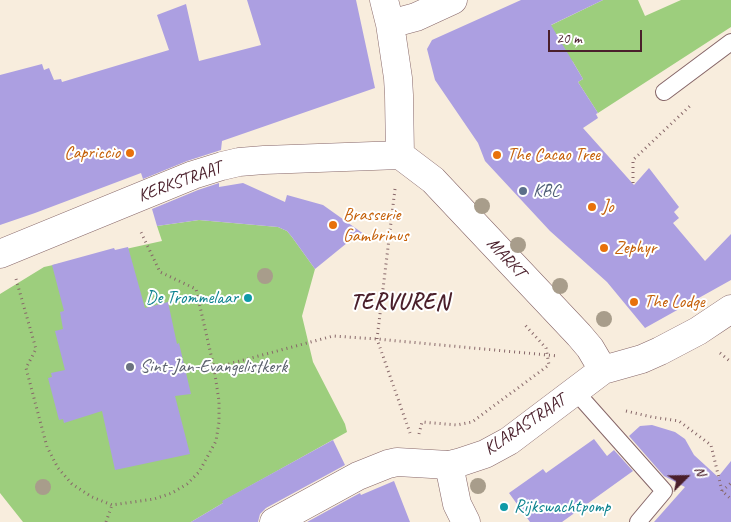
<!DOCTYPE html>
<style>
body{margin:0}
#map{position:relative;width:731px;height:522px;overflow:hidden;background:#f8eddd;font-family:Caveat,sans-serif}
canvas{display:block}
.north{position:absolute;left:661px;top:452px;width:50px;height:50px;-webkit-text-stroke:4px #fff;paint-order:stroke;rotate:67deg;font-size:14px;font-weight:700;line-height:20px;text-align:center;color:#4a1f2b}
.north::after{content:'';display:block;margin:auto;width:18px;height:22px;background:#4a1f2b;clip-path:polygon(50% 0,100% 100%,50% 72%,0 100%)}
.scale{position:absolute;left:548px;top:30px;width:94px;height:22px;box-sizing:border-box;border:2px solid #4a1f2b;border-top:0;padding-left:6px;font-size:15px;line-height:18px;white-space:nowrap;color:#4a1f2b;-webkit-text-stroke:4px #fff;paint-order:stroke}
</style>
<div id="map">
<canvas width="731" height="522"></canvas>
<div class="north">N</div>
<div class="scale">20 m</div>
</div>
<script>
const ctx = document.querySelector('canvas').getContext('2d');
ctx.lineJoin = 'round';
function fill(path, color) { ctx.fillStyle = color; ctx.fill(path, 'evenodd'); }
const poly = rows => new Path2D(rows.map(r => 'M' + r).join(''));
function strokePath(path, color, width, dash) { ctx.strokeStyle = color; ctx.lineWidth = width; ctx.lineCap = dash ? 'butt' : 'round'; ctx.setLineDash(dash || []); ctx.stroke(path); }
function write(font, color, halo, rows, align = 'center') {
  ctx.font = font + ' Caveat,sans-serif'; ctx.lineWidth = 4; ctx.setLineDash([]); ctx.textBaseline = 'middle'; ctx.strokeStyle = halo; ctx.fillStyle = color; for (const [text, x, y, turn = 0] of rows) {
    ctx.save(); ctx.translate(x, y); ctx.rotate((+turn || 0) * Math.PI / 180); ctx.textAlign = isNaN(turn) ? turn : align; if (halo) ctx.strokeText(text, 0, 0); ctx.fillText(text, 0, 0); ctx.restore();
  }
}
const green = poly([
 [603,0,638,0,645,16,681,0,731,0,731,27,598,113,578,82,583,79,573,62,539,31],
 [199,220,278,227,287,231,292,237,315,269,302,316,313,362,345,424,347,432,223,501,223,503,191,522,23,522,0,493,0,294,44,267,162,241,157,226]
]);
const building = poly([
 [247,0,356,0,375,88,222,141,221,150,187,161,143,179,141,173,35,213,0,225,0,75,42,64,44,70,49,68,54,80,61,79,62,82,169,50,157,15,186,4,199,61,261,45],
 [521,0,603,0,551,25,583,79,578,82,598,113,596,114,598,118,583,128,634,185,649,168,679,207,674,212,679,218,673,223,705,261,731,234,731,280,645,328,607,282,550,231,485,161,478,143,435,80,427,49,432,40],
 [219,183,219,187,243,183,285,202,287,195,323,205,368,237,347,243,315,269,292,237,287,231,278,227,199,220,157,226,152,209,198,190],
 [128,247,145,308,168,302,177,344,179,343,191,394,175,396,190,454,115,470,102,411,64,423,63,419,59,420,48,378,52,377,51,373,65,370,55,331,63,329,60,312,64,311,52,265,114,248,115,250],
 [652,425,675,432,685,439,694,455,718,477,731,461,731,522,654,522,685,487,664,476,629,436,640,426],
 [594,439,607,456,614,450,633,471,562,522,530,522,509,493,543,469,546,473],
 [333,440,345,465,266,508,260,514,258,522,191,522,223,503,222,501],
 [394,481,410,522,307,522,360,493,361,495]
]);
const path = poly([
 [633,183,633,160,692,104],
 [395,189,377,339,410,433],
 [16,279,36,349,26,368,47,447,58,468,72,484,92,497,112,505,154,499,172,493,187,484,199,472,216,441,219,422,219,401,214,368,196,289,160,272,140,230],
 [720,353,731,362],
 [214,368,333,336,377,339,558,356],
 [626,411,652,417,679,421,711,445,722,491,731,499],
 [419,434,422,422,457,425,472,422,549,365,546,348,525,325],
 [722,491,731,483],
 [106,522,112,505]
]);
const service = poly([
 [664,92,731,42],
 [575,391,664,491,638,522]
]);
const minor = poly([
 [449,465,457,504,466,522]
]);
const tertiary = poly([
 [384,0,390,24,398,78,399,95,400,155],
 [390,24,416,17,453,0],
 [400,155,433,180,579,335,590,348,603,370],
 [0,254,193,175,222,166,239,162,264,160,400,155],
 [274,522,358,476,388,464,397,462,449,465,461,462,485,454,509,441,603,370,642,359,660,351,698,331,731,309]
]);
const trees = [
 [482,206],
 [518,245],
 [265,276],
 [560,286],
 [604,319],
 [478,486],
 [43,487]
];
const markers = [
 [130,153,5,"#e8710a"],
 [497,155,5,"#e8710a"],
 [523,191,5,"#5c6f8a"],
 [592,207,5,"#e8710a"],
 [333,225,5,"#e8710a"],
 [604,248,5,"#e8710a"],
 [248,298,5,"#0f9aa8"],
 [634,302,5,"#e8710a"],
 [130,367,5,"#6b7280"],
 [504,507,5,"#0f9aa8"]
];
const foodNames = [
 ["Capriccio",120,153,"right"],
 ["The Cacao Tree",507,155],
 ["Jo",602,207],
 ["Brasserie",343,215],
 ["Gambrinus",343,236],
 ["Zephyr",614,248],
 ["The Lodge",644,302]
];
const streetNames = [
 ["KERKSTRAAT",180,182,-20],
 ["MARKT",506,258,47],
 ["KLARASTRAAT",525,425,-34]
];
const serviceNames = [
 ["KBC",533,191]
];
const cultureNames = [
 ["De Trommelaar",238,298],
 ["Rijkswachtpomp",514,507,"left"]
];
const worshipNames = [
 ["Sint-Jan-Evangelistkerk",140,367]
];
const districtNames = [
 ["TERVUREN",400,303]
];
fill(green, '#9dce7d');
fill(building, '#ac9fe1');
strokePath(service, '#876769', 18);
strokePath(minor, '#876769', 29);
strokePath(tertiary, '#876769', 29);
strokePath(path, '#876769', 3, [1, 4]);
strokePath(service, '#fff', 16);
strokePath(minor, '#fff', 28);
strokePath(tertiary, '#fff', 28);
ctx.fillStyle = '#a89d8b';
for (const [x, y] of trees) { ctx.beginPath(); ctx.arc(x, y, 8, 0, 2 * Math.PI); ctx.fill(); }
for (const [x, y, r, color] of markers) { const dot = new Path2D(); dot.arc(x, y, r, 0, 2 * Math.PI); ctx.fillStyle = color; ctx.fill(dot); strokePath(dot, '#fff', 2); }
write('18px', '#c56008', '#fff', foodNames, 'left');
write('18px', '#4a1f2b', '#fff', streetNames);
write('18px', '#4e5e75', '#fff', serviceNames, 'left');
write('18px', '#0d838f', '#fff', cultureNames, 'right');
write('18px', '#5b616d', '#fff', worshipNames, 'left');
ctx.letterSpacing = '1px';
write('bold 22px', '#4a1f2b', '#fff', districtNames);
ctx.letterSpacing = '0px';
</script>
